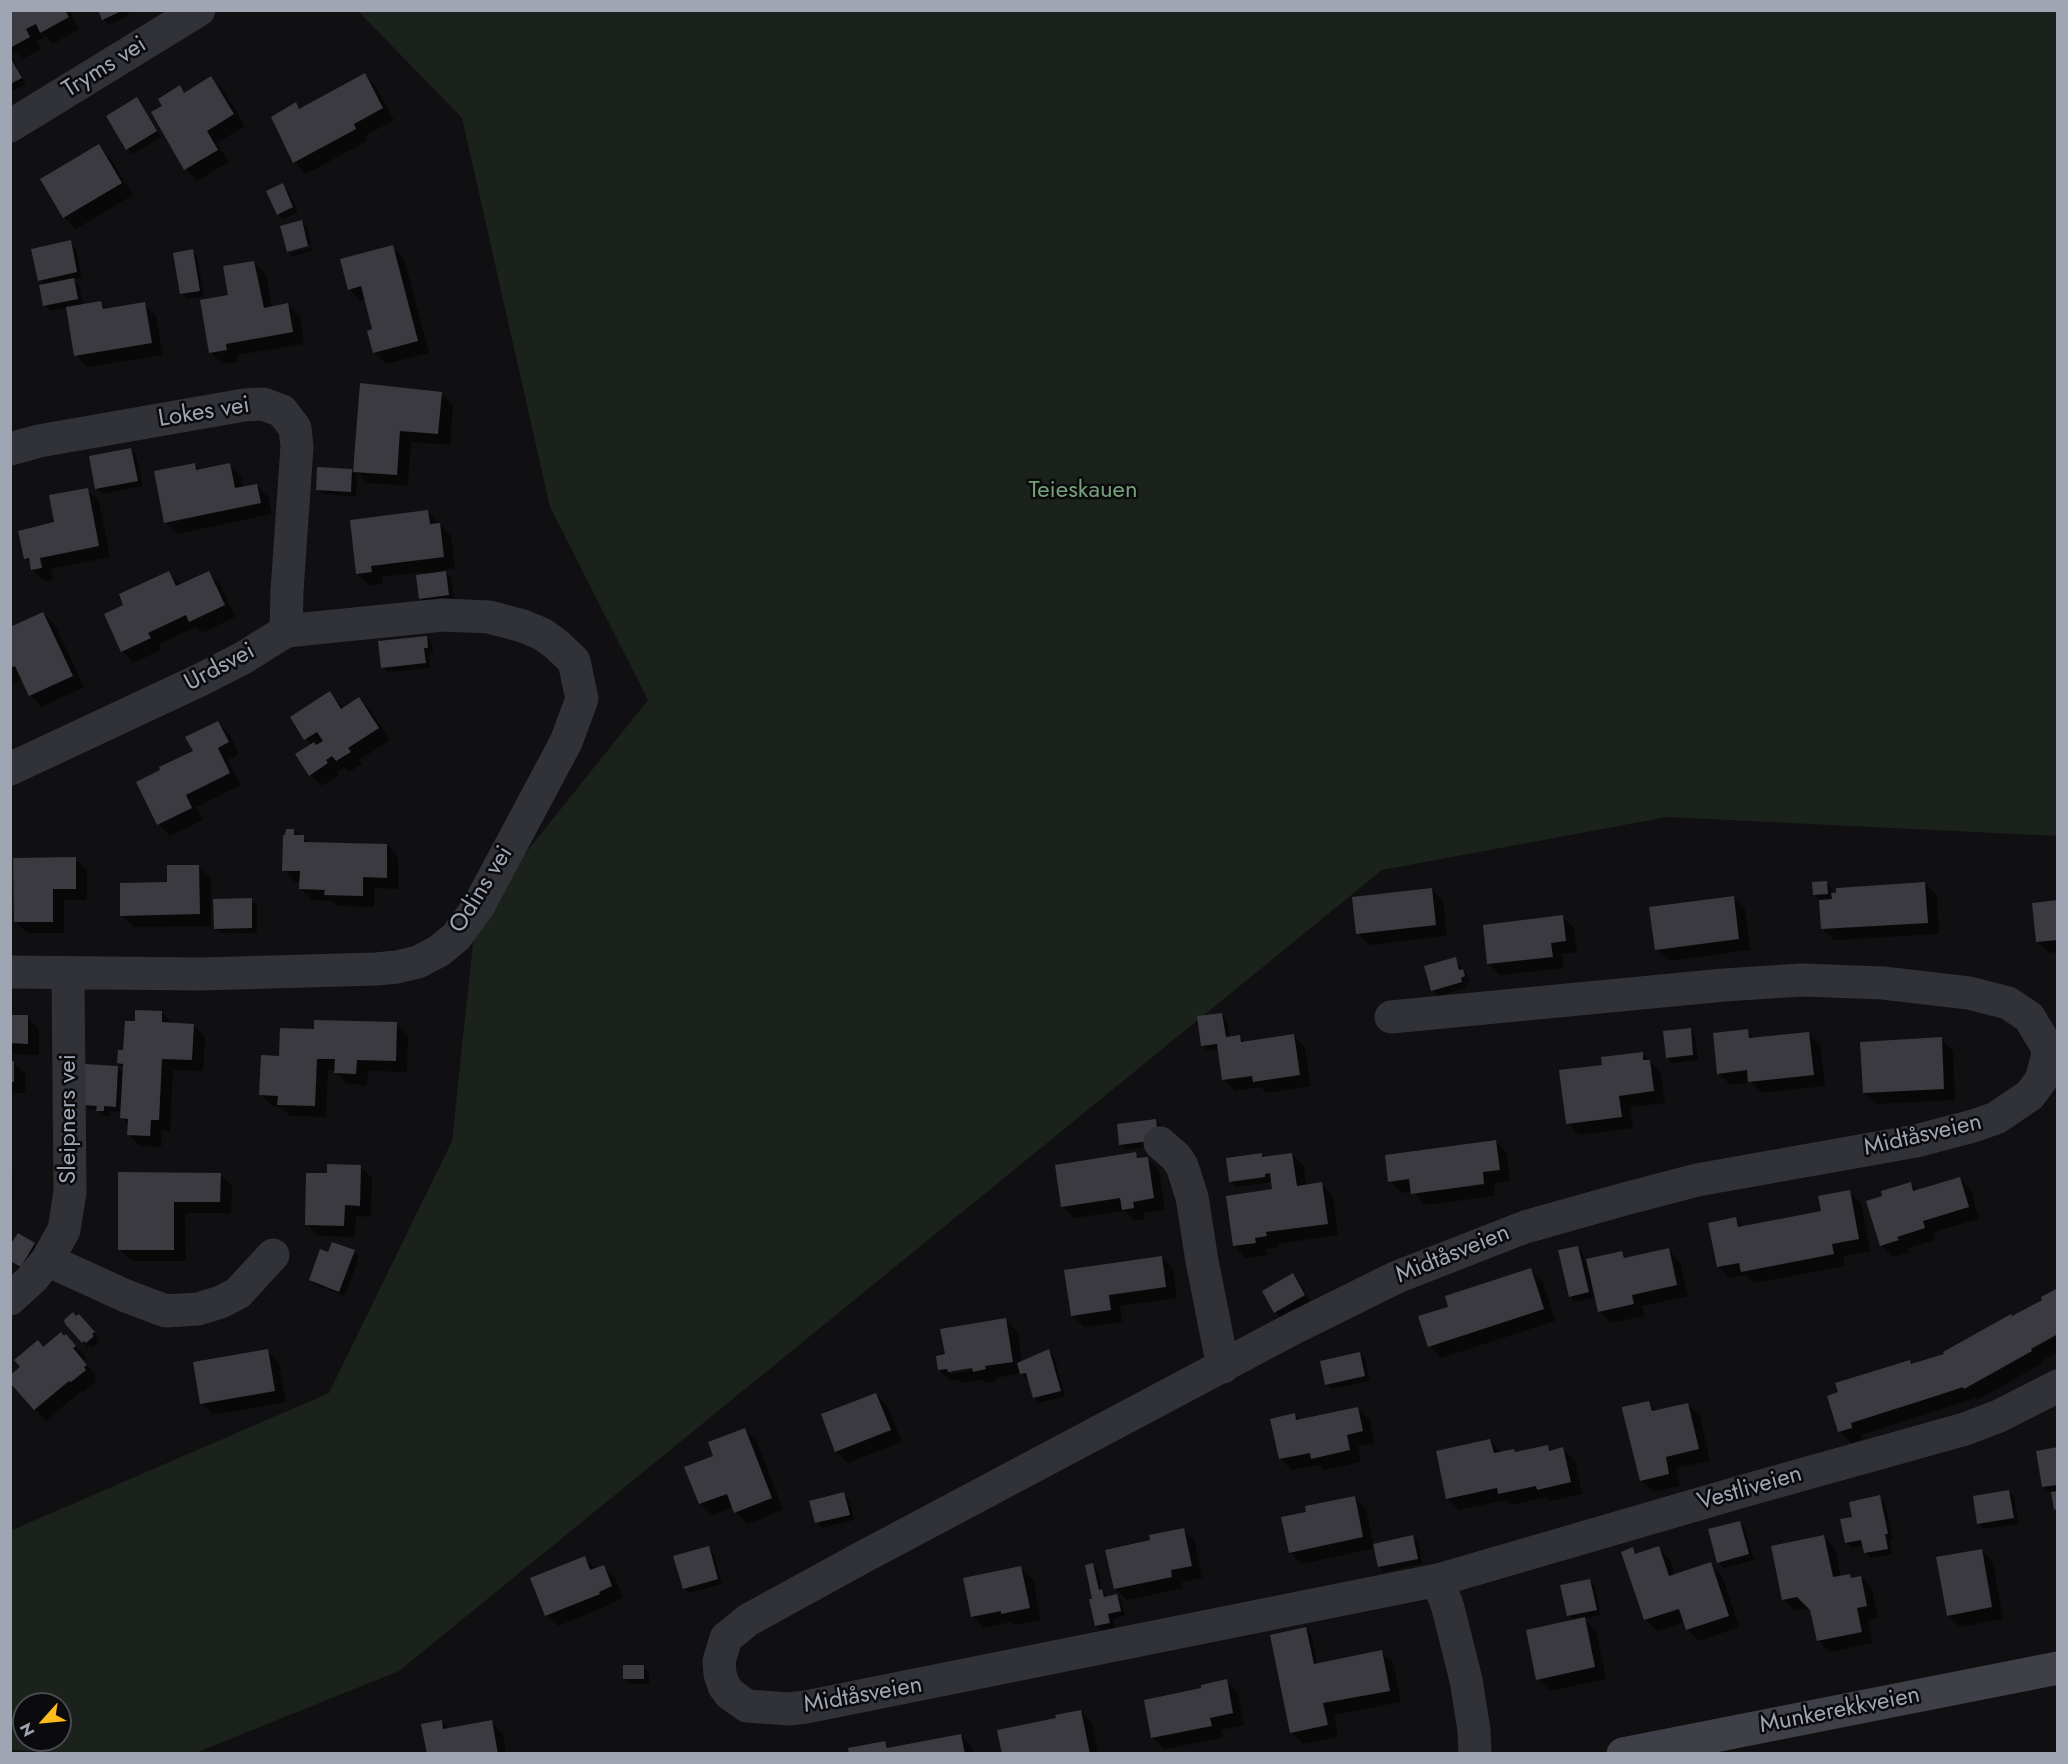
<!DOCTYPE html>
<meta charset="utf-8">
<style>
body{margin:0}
#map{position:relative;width:2068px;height:1764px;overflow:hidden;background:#101012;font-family:Jost,sans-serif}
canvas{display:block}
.frame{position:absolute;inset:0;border:12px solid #a0a5b4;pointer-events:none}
.north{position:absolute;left:12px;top:1692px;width:60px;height:60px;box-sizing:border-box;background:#0b0b0d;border:2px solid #474950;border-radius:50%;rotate:243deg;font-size:16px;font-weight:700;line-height:24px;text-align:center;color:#a0a5b4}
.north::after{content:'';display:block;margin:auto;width:21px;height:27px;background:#ffbd1b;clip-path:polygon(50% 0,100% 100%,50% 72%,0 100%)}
</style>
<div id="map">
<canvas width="2068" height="1764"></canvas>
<div class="frame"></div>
<div class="north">N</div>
</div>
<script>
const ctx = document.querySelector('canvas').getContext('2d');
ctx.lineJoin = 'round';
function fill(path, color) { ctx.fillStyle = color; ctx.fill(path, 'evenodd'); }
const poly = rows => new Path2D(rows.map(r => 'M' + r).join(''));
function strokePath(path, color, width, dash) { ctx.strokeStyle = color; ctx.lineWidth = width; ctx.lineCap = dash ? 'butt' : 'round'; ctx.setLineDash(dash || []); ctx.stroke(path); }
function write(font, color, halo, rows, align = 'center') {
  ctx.font = font + ' Jost,sans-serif'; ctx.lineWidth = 5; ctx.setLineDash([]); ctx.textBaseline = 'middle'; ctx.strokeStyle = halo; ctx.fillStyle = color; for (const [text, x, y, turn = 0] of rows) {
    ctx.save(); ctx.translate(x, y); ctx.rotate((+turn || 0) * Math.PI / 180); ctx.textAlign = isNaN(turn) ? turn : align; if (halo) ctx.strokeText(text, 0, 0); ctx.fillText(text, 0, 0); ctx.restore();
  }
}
const green = poly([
 [358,11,2057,11,2057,836,1667,817,1382,870,399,1671,195,1753,74,1754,11,1750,10,1531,329,1393,452,1141,476,915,648,700,550,507,462,118],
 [24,1704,60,1704,60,1740,24,1740]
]);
const shadow = poly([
 [10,10,69,10,79,29,53,44,46,36,37,41,41,49,23,59,17,52,11,56,26,84,10,92],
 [99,10,127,10,129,16,109,25,103,19],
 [365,75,376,87,394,120,365,136,367,141,306,174,294,162,295,104,301,110],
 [211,78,223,90,245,126,217,143,229,162,197,181,186,169,153,113,164,107,179,87,186,94],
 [137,99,142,105,161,137,133,154,127,149],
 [98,146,110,158,133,195,76,229,64,217,42,180],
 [282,185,288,190,298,212,284,219,278,214],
 [301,222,307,227,311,244,290,249,290,253,288,251],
 [70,242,76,248,82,278,73,279,79,285,83,305,100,303,108,310,144,304,156,316,163,355,87,367,76,355,68,307,50,311,45,305,45,286,39,280],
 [312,247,313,251,293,256,290,253],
 [392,247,404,259,429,353,386,364,374,352,374,330,366,299,361,301,349,289],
 [192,251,197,256,204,296,187,299,182,293],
 [254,262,266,274,272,308,288,305,300,317,304,344,237,355,238,362,223,364,211,353,230,297],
 [361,385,441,394,453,405,450,445,411,442,408,486,367,483,357,473,356,497,323,494,317,489,351,471,355,474],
 [131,449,136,455,143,486,102,494,97,489],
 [194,464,200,470,229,464,241,476,243,488,257,485,268,497,272,514,177,534,166,523],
 [87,490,99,501,110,557,51,569,53,580,44,581,32,570,31,564,25,558],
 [428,512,451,536,455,568,443,570,451,578,454,600,425,604,420,598,424,572,382,577,383,584,369,585,357,574],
 [169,573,181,585,208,573,220,584,235,617,202,633,196,627,159,644,161,650,133,663,122,651,125,606],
 [43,613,55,625,84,687,42,707,30,695,22,679,10,685,10,629],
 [426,638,432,643,433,653,429,653,430,668,388,672,383,667],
 [330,693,344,709,359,699,371,711,390,740,359,760,362,764,349,772,344,767,337,772,339,775,322,786,310,775,312,746,292,718],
 [218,723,230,735,239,754,228,760,241,785,196,807,203,820,170,836,159,824,195,752],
 [294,831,310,843,387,845,398,857,398,889,374,888,374,907,338,906,332,901,312,900,301,889,301,882,295,882,284,870],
 [76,859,87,870,87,900,64,900,64,933,27,933,15,921],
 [199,867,211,878,211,926,133,927,122,915,169,884],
 [1826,883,1832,888,1832,895,1925,883,1937,895,1939,934,1834,940,1822,928,1821,901,1815,895],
 [1431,889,1443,901,1447,936,1369,945,1358,933],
 [1733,898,1745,909,1750,950,1668,961,1656,949],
 [251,900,257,905,257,933,221,933,215,928],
 [2058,902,2058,952,2049,953,2037,941],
 [1562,916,1574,928,1577,952,1562,954,1564,968,1500,975,1488,963],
 [1455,959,1468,976,1470,982,1465,983,1466,988,1438,996,1433,990],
 [162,1013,173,1024,193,1025,205,1037,203,1071,173,1070,170,1131,162,1131,161,1147,140,1146,128,1134,129,1125,122,1118,122,1112,109,1111,109,1116,103,1116,98,1110,90,1110,84,1104,117,1067,124,1074,124,1068,119,1063,136,1023],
 [1222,1014,1227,1020,1230,1038,1240,1037,1246,1043,1294,1036,1305,1048,1311,1086,1266,1093,1261,1087,1235,1091,1224,1079,1219,1049,1208,1051,1202,1045],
 [10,1017,27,1017,39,1029,39,1055,13,1054,13,1063,26,1074,25,1093,12,1093,12,1107,10,1107],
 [396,1024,408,1035,407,1072,368,1071,367,1085,347,1084,335,1072,336,1070,328,1070,326,1117,290,1116,281,1107,273,1106,261,1095,280,1057],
 [1690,1030,1695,1035,1698,1060,1672,1063,1667,1057],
 [1747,1031,1755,1039,1808,1033,1820,1045,1825,1086,1762,1093,1751,1082,1730,1085,1719,1073],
 [1941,1039,1953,1051,1955,1100,1876,1104,1864,1093],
 [1642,1053,1661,1073,1665,1103,1630,1107,1633,1128,1579,1135,1568,1123,1604,1066],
 [1155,1121,1161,1126,1163,1145,1126,1150,1121,1144],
 [1495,1141,1507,1153,1510,1181,1494,1183,1495,1196,1425,1205,1413,1191,1402,1193,1390,1181],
 [1136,1154,1141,1159,1147,1158,1159,1170,1165,1210,1144,1213,1145,1219,1135,1221,1124,1211,1074,1218,1063,1207],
 [1292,1154,1304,1166,1306,1186,1321,1184,1333,1196,1338,1235,1277,1244,1278,1247,1266,1249,1267,1255,1246,1258,1234,1246,1274,1190,1273,1182,1236,1187,1231,1182,1261,1155,1264,1158],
 [10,1165,12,1166,13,1197,10,1197],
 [360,1166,372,1178,371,1217,356,1216,355,1237,318,1236,307,1224],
 [120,1174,220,1174,232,1186,231,1213,185,1213,186,1261,132,1261,120,1250],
 [1959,1178,1971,1190,1979,1219,1933,1232,1935,1240,1908,1248,1909,1252,1893,1257,1881,1245,1884,1197,1910,1183,1918,1191],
 [1849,1192,1861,1203,1870,1251,1843,1256,1845,1266,1754,1283,1746,1275,1730,1278,1718,1266,1735,1219,1743,1227,1823,1212],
 [34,1244,39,1249,26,1271,10,1261,10,1248],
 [1578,1247,1583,1253,1585,1261,1621,1253,1627,1259,1669,1250,1680,1262,1688,1296,1642,1306,1645,1316,1611,1323,1599,1311,1596,1297,1575,1302,1570,1296],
 [354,1252,359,1257,345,1296,316,1285,311,1280],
 [1161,1257,1173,1269,1177,1298,1120,1306,1122,1322,1084,1327,1073,1316],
 [1531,1270,1543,1282,1555,1321,1441,1358,1430,1346,1450,1308],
 [1293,1275,1298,1280,1310,1301,1281,1318,1275,1312],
 [2058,1290,2058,1352,2042,1361,2043,1363,1977,1400,1975,1398,1951,1406,1861,1435,1863,1439,1851,1443,1839,1431,1910,1362,1913,1365,1947,1354,2044,1301],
 [77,1317,84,1321,99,1338,96,1340,98,1343,92,1348,90,1345,88,1347,83,1342],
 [1005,1320,1017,1331,1022,1362,1049,1351,1054,1356,1065,1396,1039,1403,1034,1398,1029,1378,1026,1379,1021,1373,996,1378,997,1381,986,1383,983,1380,961,1383,958,1380,951,1381,939,1370,946,1356],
 [980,1366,980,1369,950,1374,948,1371],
 [66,1336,87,1358,84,1361,97,1377,95,1380,96,1382,83,1393,81,1391,46,1421,35,1409,22,1367,44,1348],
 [268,1351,279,1363,286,1402,213,1415,202,1403],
 [1360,1353,1365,1359,1370,1381,1332,1389,1326,1384],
 [876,1394,887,1406,902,1442,848,1463,836,1451],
 [1648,1403,1657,1412,1688,1405,1700,1416,1710,1461,1676,1468,1680,1486,1653,1492,1641,1480],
 [1358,1409,1370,1420,1374,1443,1358,1446,1361,1462,1324,1470,1319,1465,1292,1470,1280,1459,1295,1415,1301,1421],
 [745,1430,757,1441,783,1510,747,1524,736,1512,734,1507,712,1515,700,1503,715,1457],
 [1490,1440,1501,1452,1514,1450,1517,1453,1547,1446,1552,1452,1563,1449,1575,1461,1582,1494,1550,1501,1547,1497,1511,1505,1506,1500,1459,1510,1448,1499],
 [2058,1449,2058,1511,2055,1509,2052,1492,2049,1492,2043,1487],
 [2009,1491,2014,1497,2019,1524,1984,1529,1979,1524],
 [843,1494,849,1499,854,1520,822,1528,816,1522],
 [1354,1497,1366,1509,1373,1545,1412,1537,1418,1542,1422,1564,1384,1572,1379,1566,1375,1548,1302,1564,1290,1552,1308,1513],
 [1880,1497,1885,1502,1893,1539,1890,1539,1892,1554,1871,1558,1866,1553,1864,1545,1852,1548,1846,1542,1853,1518],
 [1739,1522,1745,1528,1754,1560,1724,1568,1718,1562],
 [1183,1530,1195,1541,1202,1578,1182,1582,1183,1588,1127,1600,1115,1588],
 [1824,1537,1835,1548,1841,1577,1850,1575,1853,1579,1861,1577,1872,1589,1878,1618,1868,1620,1873,1643,1830,1652,1818,1640,1810,1608,1795,1611,1783,1599],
 [708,1548,714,1554,722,1584,689,1593,684,1588],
 [1658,1548,1670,1560,1675,1575,1710,1564,1722,1576,1739,1627,1699,1641,1687,1629,1685,1622,1657,1631,1645,1619,1633,1549,1638,1555],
 [1981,1550,1993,1562,2003,1619,1960,1627,1948,1615],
 [584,1558,596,1569,603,1566,615,1578,623,1598,609,1604,610,1605,558,1626,546,1615],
 [1093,1565,1098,1570,1102,1591,1108,1597,1116,1595,1122,1601,1125,1616,1113,1619,1115,1628,1102,1631,1096,1626],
 [1021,1568,1033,1580,1041,1620,1014,1625,1011,1622,984,1628,972,1616],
 [1590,1580,1595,1586,1601,1615,1584,1619,1596,1631,1606,1679,1550,1691,1538,1679,1574,1621,1568,1615],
 [1306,1629,1311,1634,1317,1664,1381,1652,1393,1663,1401,1702,1334,1715,1338,1737,1303,1744,1292,1733],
 [644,1667,649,1672,649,1684,630,1684,625,1679],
 [1226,1681,1238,1693,1244,1725,1221,1730,1223,1738,1164,1749,1153,1737],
 [1080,1711,1092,1723,1098,1754,1003,1754,1058,1719],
 [441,1721,449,1729,491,1722,503,1734,506,1754,428,1754],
 [961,1736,973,1748,974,1754,851,1754,885,1742,891,1749]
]);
const building = poly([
 [10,10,65,10,69,17,40,33,36,24,26,29,30,37,10,48],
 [98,10,124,10,102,20],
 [10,57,22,78,10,84],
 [365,73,383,108,354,124,356,129,293,163,271,117,296,102,299,109],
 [211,76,234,114,207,131,218,150,184,170,151,112,162,106,158,99,180,85,184,93],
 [137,97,157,131,126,150,106,116],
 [99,144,122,183,63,218,40,179],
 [283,183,293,207,277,215,266,191],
 [302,220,308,246,287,252,280,226],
 [71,240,77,272,38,281,31,249],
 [393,245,418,341,373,353,367,331,372,329,361,286,348,290,340,259],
 [193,249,200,291,180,294,173,253],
 [254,261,264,308,288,303,293,332,226,344,227,350,209,353,200,300,228,295,223,266],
 [74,278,78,299,43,306,39,285],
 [101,301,103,309,145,302,152,343,74,356,66,307],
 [360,383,442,392,438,434,400,431,397,475,353,472],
 [131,448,138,481,95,489,89,456],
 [195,463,196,470,230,463,235,488,257,484,261,503,164,523,154,471],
 [317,467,352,469,351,492,316,490],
 [88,488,99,546,40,558,42,568,31,570,29,558,24,559,18,531,54,522,49,495],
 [428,510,430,524,440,523,444,557,371,566,372,572,356,574,350,520],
 [169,571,176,586,209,571,225,605,189,622,186,615,148,633,151,638,121,652,104,614,123,605,119,594],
 [446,571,449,595,419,599,416,575],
 [43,612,73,676,29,696,15,666,10,668,10,627],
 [427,636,428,648,424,648,426,663,381,668,378,641],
 [330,691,341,709,359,697,379,728,348,748,351,752,336,761,332,756,326,760,328,763,309,776,295,754,314,742,316,745,323,741,317,732,304,740,290,717],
 [218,721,229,742,218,748,230,773,186,795,192,808,157,825,136,782,160,770,159,767,193,751,185,737],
 [286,829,294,829,294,835,304,835,304,842,387,844,387,878,363,877,363,896,324,895,325,890,299,889,300,871,282,871,283,835,285,835],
 [76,857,76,889,53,889,53,922,14,922,13,858],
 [167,865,199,865,200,914,120,916,120,883,167,882],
 [1827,881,1828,894,1813,895,1812,882],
 [1925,882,1928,923,1821,929,1819,900,1832,899,1831,893,1836,893,1836,888],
 [1432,888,1436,925,1356,934,1352,897],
 [1734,896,1739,939,1655,950,1649,907],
 [252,898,252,928,214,929,213,899],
 [2058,900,2058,940,2036,942,2032,903],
 [1563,915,1566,941,1551,943,1553,957,1487,964,1483,925],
 [1456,957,1459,970,1463,969,1465,976,1461,978,1462,982,1431,991,1424,966],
 [135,1010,162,1011,162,1022,194,1024,192,1060,162,1059,159,1120,151,1120,150,1136,127,1135,128,1119,120,1118,123,1064,117,1063,118,1050,123,1050,125,1021,135,1021],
 [1222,1013,1226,1037,1240,1035,1241,1042,1294,1034,1300,1075,1253,1082,1252,1076,1222,1080,1217,1044,1201,1046,1197,1016],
 [10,1015,28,1015,28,1044,10,1043],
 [314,1020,397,1022,396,1061,357,1060,356,1074,334,1073,335,1059,317,1059,315,1106,277,1105,278,1096,259,1095,261,1055,279,1056,280,1028,314,1029],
 [1691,1028,1693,1055,1666,1058,1663,1031],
 [1748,1029,1749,1038,1809,1032,1814,1075,1748,1082,1747,1070,1717,1074,1713,1033],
 [1942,1037,1944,1089,1863,1093,1860,1042],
 [1643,1052,1643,1060,1650,1060,1654,1091,1619,1096,1622,1117,1566,1124,1559,1070,1602,1065,1601,1057],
 [10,1061,14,1061,14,1082,10,1082],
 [85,1064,118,1066,116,1107,104,1106,104,1111,96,1111,97,1106,83,1105],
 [1156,1119,1158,1140,1119,1145,1117,1124],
 [1496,1140,1500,1170,1483,1172,1484,1184,1411,1194,1409,1179,1388,1182,1385,1155],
 [1136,1152,1137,1158,1148,1157,1154,1198,1133,1202,1134,1208,1122,1210,1120,1198,1061,1207,1055,1165],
 [1262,1153,1262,1157,1292,1153,1297,1186,1322,1182,1328,1224,1266,1232,1267,1236,1255,1238,1256,1243,1233,1246,1226,1196,1272,1189,1270,1173,1265,1174,1265,1177,1229,1182,1226,1158],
 [327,1164,361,1165,360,1206,345,1205,344,1226,305,1225,306,1173,327,1173],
 [118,1172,221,1173,220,1202,174,1202,174,1250,118,1250],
 [1960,1177,1969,1207,1923,1221,1925,1228,1897,1237,1899,1240,1880,1246,1866,1201,1882,1196,1881,1191,1911,1182,1913,1191],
 [1850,1190,1859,1239,1832,1244,1834,1254,1741,1272,1739,1263,1717,1267,1708,1223,1736,1217,1738,1227,1821,1211,1818,1196],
 [18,1233,35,1243,21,1267,10,1261,10,1245],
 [332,1242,355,1250,339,1292,309,1280,320,1249,328,1252],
 [1578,1246,1589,1292,1569,1297,1558,1250],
 [1669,1248,1677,1285,1632,1295,1634,1304,1598,1312,1586,1259,1622,1251,1624,1258],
 [1162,1256,1166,1287,1109,1295,1111,1310,1071,1316,1064,1270],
 [1531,1268,1544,1309,1428,1347,1418,1316,1448,1307,1445,1296],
 [1293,1273,1305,1295,1274,1313,1262,1291],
 [2058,1288,2058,1334,2031,1349,2032,1351,1964,1389,1963,1387,1939,1395,1851,1423,1852,1428,1838,1432,1827,1396,1838,1392,1835,1383,1910,1360,1911,1364,1944,1354,1943,1352,2011,1314,2012,1316,2042,1300,2041,1297],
 [73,1312,76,1316,79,1314,95,1332,92,1334,94,1336,86,1343,84,1341,82,1343,65,1324,64,1320],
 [1006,1318,1013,1362,985,1366,986,1369,973,1372,972,1368,948,1372,947,1369,938,1370,936,1356,945,1354,940,1329],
 [61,1332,64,1336,66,1334,76,1346,73,1348,87,1365,84,1367,86,1370,71,1382,69,1381,34,1410,10,1383,10,1375,20,1367,14,1360,38,1340,43,1347],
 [268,1349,275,1391,200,1404,193,1362],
 [1049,1349,1061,1391,1033,1398,1026,1373,1020,1374,1017,1363],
 [1360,1352,1365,1376,1325,1385,1320,1361],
 [876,1393,891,1430,835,1452,821,1414],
 [1649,1401,1652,1411,1688,1403,1699,1449,1666,1457,1669,1474,1640,1481,1622,1409,1622,1407],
 [1358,1407,1363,1431,1347,1435,1350,1450,1311,1459,1310,1453,1279,1459,1270,1419,1295,1413,1296,1420],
 [745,1428,772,1498,734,1513,727,1494,699,1504,684,1467,713,1456,708,1442],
 [1490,1439,1494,1453,1514,1449,1515,1452,1548,1445,1549,1451,1563,1447,1571,1482,1537,1490,1536,1486,1498,1494,1497,1488,1446,1499,1436,1451],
 [2058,1447,2058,1485,2042,1487,2036,1451],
 [2009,1490,2014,1518,1977,1524,1973,1496],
 [2058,1491,2058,1509,2054,1510,2051,1492],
 [844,1492,850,1515,815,1523,809,1501],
 [1880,1495,1888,1534,1885,1534,1888,1549,1864,1553,1861,1540,1845,1543,1840,1519,1852,1517,1849,1502],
 [1355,1496,1363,1537,1289,1553,1281,1517,1306,1512,1305,1506],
 [1740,1521,1749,1554,1717,1563,1708,1529],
 [1184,1528,1192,1566,1171,1570,1172,1577,1114,1589,1105,1550,1150,1540,1149,1535],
 [1413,1535,1418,1559,1378,1567,1373,1544],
 [1824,1535,1833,1577,1850,1574,1851,1578,1861,1576,1867,1606,1857,1608,1862,1632,1817,1641,1810,1610,1797,1597,1782,1600,1771,1546],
 [709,1546,718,1579,683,1589,673,1556],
 [1659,1546,1669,1576,1711,1562,1729,1616,1686,1630,1679,1609,1644,1620,1621,1552,1633,1547,1635,1554],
 [1982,1549,1992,1607,1947,1616,1936,1557],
 [585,1556,590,1570,604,1565,612,1586,599,1592,600,1594,545,1616,530,1578],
 [1093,1563,1099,1590,1102,1589,1104,1597,1117,1594,1121,1611,1108,1614,1110,1623,1095,1626,1089,1599,1092,1599,1085,1565],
 [1021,1566,1030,1608,1001,1614,1001,1611,971,1617,963,1578],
 [1590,1579,1597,1610,1567,1616,1560,1585],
 [1585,1617,1595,1667,1536,1680,1526,1630],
 [1306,1627,1314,1664,1382,1650,1390,1691,1323,1703,1328,1725,1290,1733,1270,1635],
 [623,1665,644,1665,644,1679,623,1679],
 [1227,1679,1233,1713,1210,1718,1212,1726,1151,1738,1144,1700,1201,1688,1201,1685],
 [1081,1710,1090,1754,1002,1754,997,1730,1056,1718,1055,1715],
 [442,1720,443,1729,492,1720,498,1754,427,1754,421,1724],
 [961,1734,965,1754,849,1754,848,1748,885,1741,887,1748]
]);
const street = poly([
 [10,126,199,10],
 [10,449,39,441,244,405,263,404,282,411,295,428,297,446,287,591,286,631],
 [10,769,200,680,243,658,286,631,443,615,489,617,523,626,542,634,556,644,574,661,582,699,566,742,478,907,456,937,439,951,418,962,397,967,376,969,201,974,10,972],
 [1391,1017,1724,985,1802,980,1883,983,1969,993,2008,1003,2029,1017,2046,1045,2048,1055,2041,1080,2030,1095,1996,1118,1973,1126,1916,1141,1697,1180,1621,1200,1525,1227,1397,1277,1294,1328,863,1557,748,1620,726,1638,719,1661,720,1674,724,1686,730,1694,747,1706,789,1709,806,1707,1438,1580,1448,1608,1466,1680,1474,1730,1475,1754],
 [1160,1143,1176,1157,1182,1166,1192,1197,1202,1261,1223,1367],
 [47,1260,126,1296,166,1311,198,1309,221,1302,238,1293,273,1255],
 [10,1299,33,1278,47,1260,64,1230,70,1192,68,974],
 [1438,1580,1747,1490,1965,1429,1999,1416,2058,1386]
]);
const secondary = poly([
 [1623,1754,2058,1668]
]);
const streetNames = [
 ["Tryms vei",105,68,-32],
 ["Lokes vei",204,413,-9],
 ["Urdsvei",220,668,-28],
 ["Odins vei",482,890,-58],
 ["Sleipners vei",69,1119,-90],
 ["Midtåsveien",1923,1136,-13],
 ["Midtåsveien",1453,1255,-22],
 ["Vestliveien",1750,1489,-16],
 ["Midtåsveien",863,1696,-10],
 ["Munkerekkveien",1840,1711,-11]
];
const parkNames = [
 ["Teieskauen",1083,491]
];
fill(green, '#1a221b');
fill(shadow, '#0007');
fill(building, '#3a3a40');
strokePath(street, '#313237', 33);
strokePath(secondary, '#3f4047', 33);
write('24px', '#a0a5b4', '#0b0b0d', streetNames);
write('24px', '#75a17a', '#0b0b0d', parkNames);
</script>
